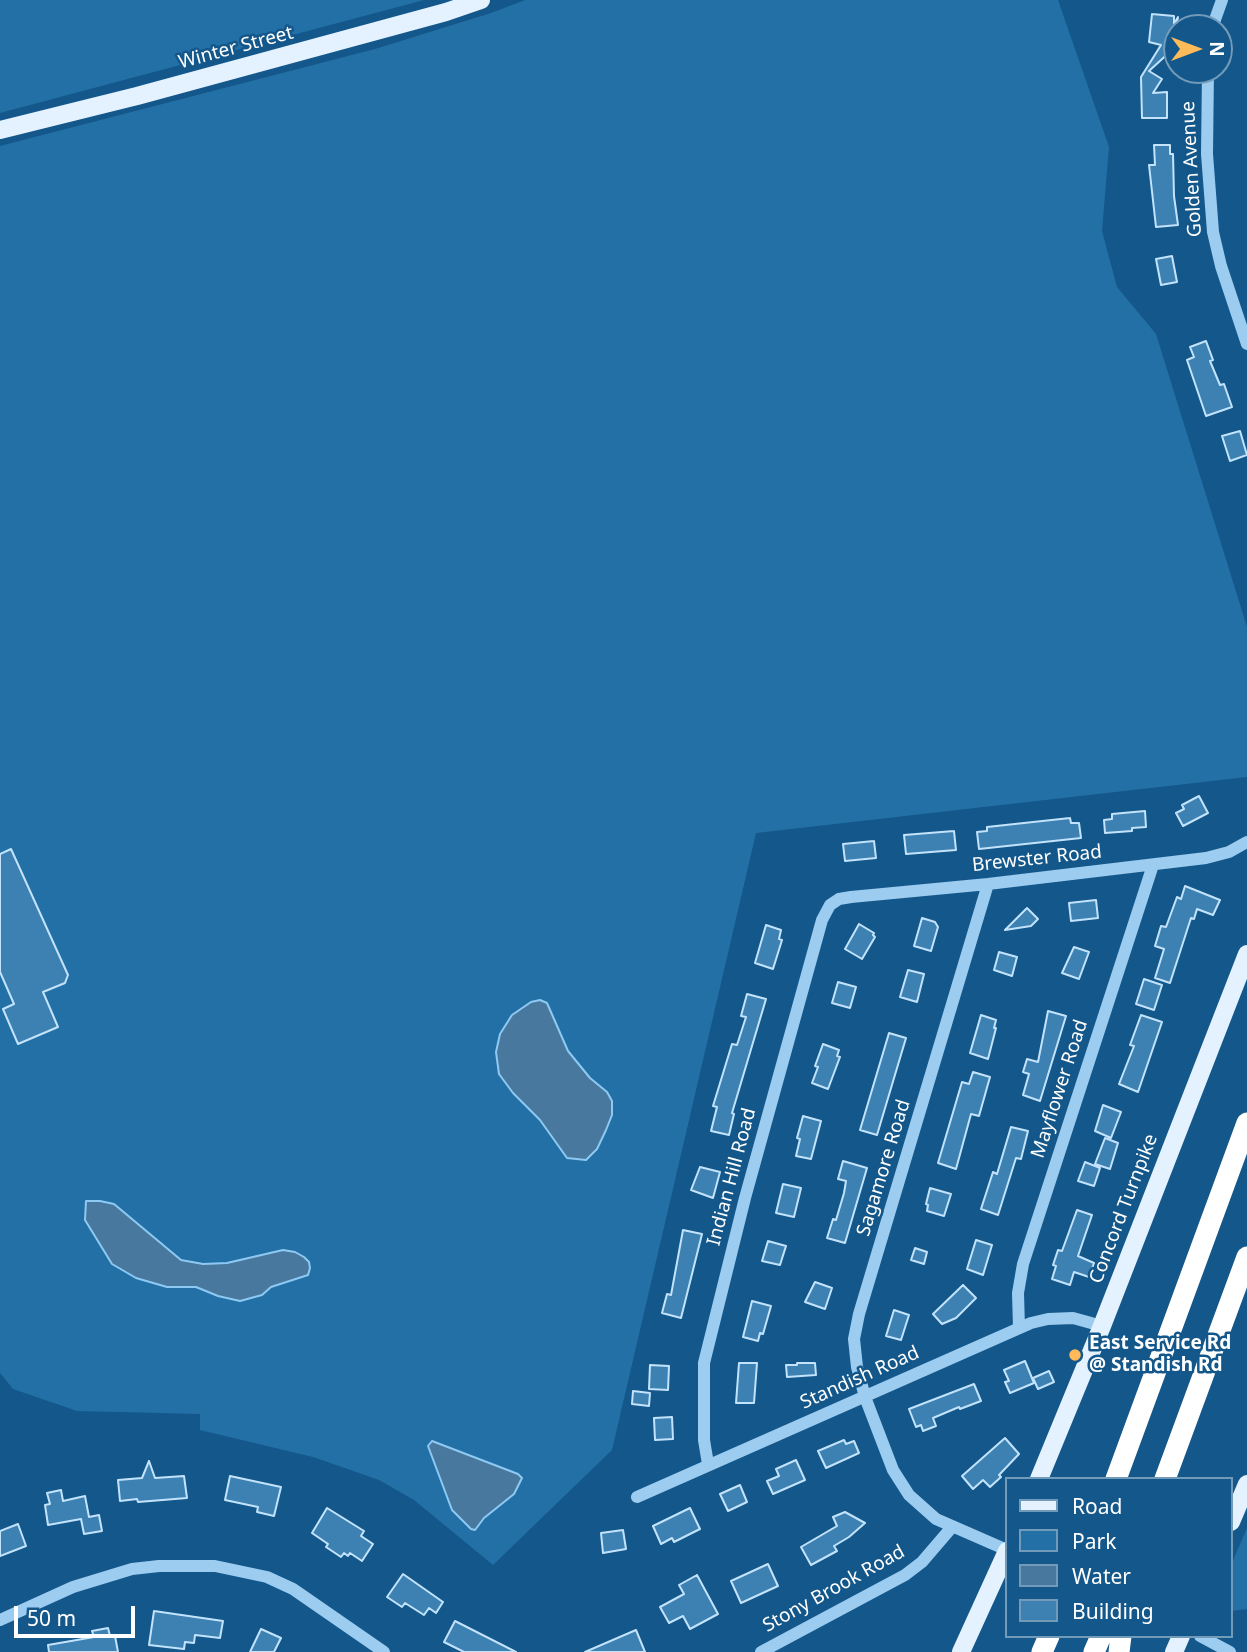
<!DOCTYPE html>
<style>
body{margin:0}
#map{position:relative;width:1247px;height:1652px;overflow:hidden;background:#14578a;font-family:"Noto Sans",sans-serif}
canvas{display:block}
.legend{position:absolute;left:1005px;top:1477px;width:228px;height:161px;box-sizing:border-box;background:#14578a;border:2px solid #729ab9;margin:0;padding:9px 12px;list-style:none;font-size:21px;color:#fff}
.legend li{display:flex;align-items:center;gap:14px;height:35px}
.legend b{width:35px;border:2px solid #729ab9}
.north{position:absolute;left:1163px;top:14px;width:70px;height:70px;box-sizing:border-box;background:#14578a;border:2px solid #729ab9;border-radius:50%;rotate:90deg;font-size:19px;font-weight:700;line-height:28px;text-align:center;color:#fff}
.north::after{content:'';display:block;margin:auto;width:24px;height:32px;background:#ffba5a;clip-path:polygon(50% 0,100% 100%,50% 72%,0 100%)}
.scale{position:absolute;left:14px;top:1606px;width:121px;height:32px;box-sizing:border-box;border:4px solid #fff;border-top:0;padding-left:9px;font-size:21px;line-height:24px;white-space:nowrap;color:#fff;-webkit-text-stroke:5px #14578a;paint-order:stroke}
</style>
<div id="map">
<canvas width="1247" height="1652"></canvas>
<ul class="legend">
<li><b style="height:9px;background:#e4f2ff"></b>Road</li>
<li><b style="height:19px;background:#2370a7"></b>Park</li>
<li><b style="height:19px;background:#48789e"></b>Water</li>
<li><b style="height:19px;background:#3d81b3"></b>Building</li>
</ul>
<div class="north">N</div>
<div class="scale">50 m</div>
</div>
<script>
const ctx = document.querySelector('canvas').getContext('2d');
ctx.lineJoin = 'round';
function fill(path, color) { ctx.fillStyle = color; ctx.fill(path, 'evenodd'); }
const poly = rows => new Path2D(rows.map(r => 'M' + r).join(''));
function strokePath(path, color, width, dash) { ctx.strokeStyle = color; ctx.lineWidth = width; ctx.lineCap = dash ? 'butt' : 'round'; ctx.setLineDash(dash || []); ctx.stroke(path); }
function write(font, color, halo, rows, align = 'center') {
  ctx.font = font + ' "Noto Sans",sans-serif'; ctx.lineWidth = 5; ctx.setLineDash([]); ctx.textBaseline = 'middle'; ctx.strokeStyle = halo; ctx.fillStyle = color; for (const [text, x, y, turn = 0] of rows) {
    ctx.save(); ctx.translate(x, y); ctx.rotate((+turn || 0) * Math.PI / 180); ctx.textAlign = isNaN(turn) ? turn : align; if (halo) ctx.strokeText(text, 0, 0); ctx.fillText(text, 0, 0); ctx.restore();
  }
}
const green = poly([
 [0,0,424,0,0,113],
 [525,0,1058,0,1109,147,1102,231,1117,287,1156,334,1247,627,1247,777,756,833,612,1450,493,1565,414,1500,379,1480,313,1457,200,1430,200,1414,77,1411,13,1389,0,1373,0,146,375,49,491,13],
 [1247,1528,1247,1609,1231,1611,1231,1565]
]);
const water = poly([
 [540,1000,547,1003,568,1051,590,1078,607,1092,612,1101,612,1115,606,1130,597,1149,586,1160,567,1158,540,1120,513,1093,499,1074,496,1052,500,1034,512,1015,531,1002,540,1000],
 [86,1201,100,1201,114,1204,181,1260,203,1264,227,1263,283,1250,295,1252,304,1257,309,1262,310,1268,308,1275,271,1287,262,1295,240,1301,218,1296,196,1287,167,1287,136,1278,112,1264,85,1220,86,1201],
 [432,1441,518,1474,522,1478,514,1494,484,1518,475,1530,471,1529,452,1510,428,1446,432,1441]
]);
const building = poly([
 [1152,14,1174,16,1174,24,1178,17,1173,49,1149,71,1162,79,1153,93,1167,92,1167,118,1142,118,1141,77,1161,45,1149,42,1152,14],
 [1154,145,1170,145,1170,154,1173,154,1174,196,1178,225,1156,227,1149,165,1155,165,1154,145],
 [1172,256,1177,282,1161,285,1156,259,1172,256],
 [1206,341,1213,360,1210,361,1220,385,1224,384,1232,407,1206,416,1187,360,1194,357,1190,347,1206,341],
 [1240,431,1247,455,1230,461,1222,436,1240,431],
 [1199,796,1208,813,1183,826,1176,813,1184,809,1182,805,1199,796],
 [1145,811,1146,827,1132,828,1132,831,1105,833,1104,820,1112,819,1112,814,1145,811],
 [1070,818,1071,823,1079,823,1081,838,979,849,977,832,987,831,987,827,1070,818],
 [954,831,956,850,906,854,904,835,954,831],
 [874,841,876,858,845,861,843,844,874,841],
 [11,849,68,975,65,983,43,992,58,1027,18,1044,3,1009,14,1004,0,972,0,854,11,849],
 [1185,886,1220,900,1213,915,1197,909,1194,919,1191,918,1170,983,1155,978,1164,949,1155,946,1161,926,1166,927,1177,897,1181,899,1185,886],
 [1096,900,1098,918,1071,921,1069,903,1096,900],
 [1027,908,1038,919,1031,926,1005,930,1027,908],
 [922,918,935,922,938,927,931,951,914,946,922,918],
 [859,924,874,933,873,935,875,937,862,959,845,949,859,924],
 [766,925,781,930,779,939,782,940,773,969,755,963,766,925],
 [1074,947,1089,952,1079,979,1062,973,1074,947],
 [999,952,1017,957,1012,976,994,970,999,952],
 [908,970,924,974,917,1002,900,997,908,970],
 [1144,979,1162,985,1154,1010,1136,1004,1144,979],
 [838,982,856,987,850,1008,832,1003,838,982],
 [747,994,766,999,732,1113,734,1114,729,1135,711,1131,717,1107,713,1106,732,1044,737,1045,746,1017,741,1016,747,994],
 [1048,1011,1066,1016,1040,1101,1023,1095,1029,1074,1023,1072,1027,1059,1038,1062,1048,1011],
 [981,1015,996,1020,994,1028,996,1028,988,1059,970,1053,981,1015],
 [1141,1015,1162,1022,1138,1092,1119,1084,1134,1046,1130,1045,1141,1015],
 [889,1033,906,1038,877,1135,860,1130,889,1033],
 [823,1044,839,1050,837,1056,840,1057,828,1089,812,1083,818,1067,815,1066,823,1044],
 [973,1072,990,1077,979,1116,971,1114,956,1169,938,1163,962,1082,969,1084,973,1072],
 [1103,1105,1121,1112,1111,1138,1095,1131,1103,1105],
 [803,1116,821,1121,811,1159,796,1156,800,1139,797,1138,803,1116],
 [1011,1127,1028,1131,1021,1159,1016,1158,998,1215,981,1209,993,1172,997,1174,1011,1127],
 [1105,1138,1118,1143,1110,1169,1095,1164,1105,1138],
 [843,1161,867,1168,845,1243,827,1238,833,1219,836,1220,844,1193,846,1181,838,1179,843,1161],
 [1085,1162,1100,1168,1094,1186,1078,1181,1085,1162],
 [700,1167,720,1172,713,1198,691,1190,700,1167],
 [783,1184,801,1188,794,1217,776,1213,783,1184],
 [930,1188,951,1194,944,1216,927,1211,928,1205,926,1204,930,1188],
 [1077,1210,1092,1215,1078,1256,1094,1263,1089,1277,1074,1272,1070,1285,1052,1279,1056,1266,1053,1265,1058,1250,1062,1251,1077,1210],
 [683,1230,702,1234,681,1318,662,1313,667,1294,671,1295,683,1230],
 [976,1240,992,1245,983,1275,967,1269,976,1240],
 [768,1241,786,1246,780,1265,762,1261,768,1241],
 [915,1248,927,1252,924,1264,911,1260,915,1248],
 [815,1282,832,1288,825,1309,805,1302,815,1282],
 [963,1285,976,1298,956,1318,942,1324,933,1314,963,1285],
 [752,1301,771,1306,763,1334,760,1333,758,1341,743,1337,752,1301],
 [894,1310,909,1315,901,1340,886,1336,894,1310],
 [1025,1361,1034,1383,1010,1393,1005,1382,1009,1381,1004,1370,1025,1361],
 [739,1363,757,1363,754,1403,736,1403,739,1363],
 [797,1363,815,1363,816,1375,787,1377,786,1365,797,1365,797,1363],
 [650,1365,669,1366,668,1390,649,1389,650,1365],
 [1049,1371,1054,1382,1038,1389,1033,1378,1049,1371],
 [974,1384,981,1401,960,1409,959,1407,933,1418,936,1426,923,1431,921,1425,916,1427,909,1409,974,1384],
 [633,1391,650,1393,649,1406,632,1404,633,1391],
 [672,1417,673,1439,655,1440,654,1418,672,1417],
 [1005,1438,1019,1454,999,1475,1001,1477,990,1487,983,1480,973,1489,962,1476,1005,1438],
 [844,1440,846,1444,854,1441,859,1453,826,1468,818,1451,844,1440],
 [796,1460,805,1480,773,1494,767,1481,779,1476,776,1469,796,1460],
 [149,1461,155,1478,184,1476,187,1498,138,1502,137,1499,120,1501,118,1480,142,1478,149,1461],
 [230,1476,281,1487,274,1516,257,1512,258,1507,225,1500,230,1476],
 [740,1485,747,1502,728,1511,720,1494,740,1485],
 [61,1490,63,1501,85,1496,89,1517,99,1515,102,1531,84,1534,81,1519,48,1525,45,1505,50,1504,47,1493,61,1490],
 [327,1508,364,1531,361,1536,373,1544,362,1561,350,1553,348,1556,344,1553,341,1557,326,1547,328,1544,312,1533,327,1508],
 [690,1508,700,1529,674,1542,672,1538,661,1544,653,1526,690,1508],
 [845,1512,865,1523,849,1537,834,1546,837,1551,811,1565,801,1547,837,1526,833,1517,845,1512],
 [18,1524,26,1546,0,1556,0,1531,18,1524],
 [623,1530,626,1549,603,1553,601,1533,623,1530],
 [768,1564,778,1586,741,1603,731,1581,768,1564],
 [403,1574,443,1602,436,1613,429,1608,424,1615,405,1603,402,1607,387,1597,403,1574],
 [697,1575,718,1614,690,1629,683,1616,669,1623,660,1607,684,1594,679,1585,697,1575],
 [154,1611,223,1621,220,1638,195,1635,194,1643,185,1642,184,1649,149,1645,154,1611],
 [455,1621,516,1652,464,1652,444,1642,455,1621],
 [108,1628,110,1636,115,1636,118,1652,49,1652,48,1645,94,1637,92,1631,108,1628],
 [261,1629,281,1638,274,1652,250,1652,261,1629],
 [636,1630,645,1652,585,1652,636,1630]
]);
const minor = poly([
 [1212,28,1222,0],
 [1208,70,1207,154,1213,232,1221,266,1247,344],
 [988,884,859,1314,854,1339,857,1367,865,1397,893,1470,909,1495,936,1519,1007,1550],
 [1019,1328,1018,1293,1023,1264,1153,865],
 [708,1464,704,1440,704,1363,745,1198,822,920,830,905,839,899,851,897,988,884,1206,858,1229,852,1247,842],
 [637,1497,1031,1323,1048,1319,1073,1318,1102,1326],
 [0,1620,73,1587,132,1569,159,1566,215,1566,267,1577,293,1589,384,1652],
 [1200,1636,1230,1652],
 [761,1652,905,1575,922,1562,952,1527]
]);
const major = poly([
 [0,130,137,96,446,12,481,0],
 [1039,1479,1102,1326,1247,954],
 [1231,1522,1247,1484],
 [961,1652,1007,1551],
 [1174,1652,1181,1636]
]);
const highway = poly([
 [1116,1479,1247,1123],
 [1165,1479,1247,1257],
 [1042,1652,1049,1636],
 [1094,1652,1101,1636],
 [1119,1652,1121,1636]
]);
const markers = [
 [1075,1355,7,"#ffba5a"]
];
const streetNames = [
 ["Winter Street",236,48,-15],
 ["Golden Avenue",1192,169,-93],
 ["Brewster Road",1037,859,-6],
 ["Mayflower Road",1060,1089,-72],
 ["Sagamore Road",884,1168,-73],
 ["Indian Hill Road",732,1177,-75],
 ["Concord Turnpike",1124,1209,-69],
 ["Standish Road",860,1378,-24],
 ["Stony Brook Road",834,1589,-29]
];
const poiNames = [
 ["East Service Rd",1089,1344],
 ["@ Standish Rd",1089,1366]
];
fill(green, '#2370a7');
fill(water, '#48789e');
strokePath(water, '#8ec9f3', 2);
fill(building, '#3d81b3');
strokePath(building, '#c2e3fb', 2);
strokePath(minor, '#9cccf0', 12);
strokePath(major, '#e4f2ff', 18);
strokePath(highway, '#fff', 21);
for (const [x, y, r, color] of markers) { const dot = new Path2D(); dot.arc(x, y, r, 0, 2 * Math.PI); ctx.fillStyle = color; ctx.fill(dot); strokePath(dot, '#14578a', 2.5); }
write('19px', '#fff', '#14578a', streetNames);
write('bold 19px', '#fff', '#14578a', poiNames, 'left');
</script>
